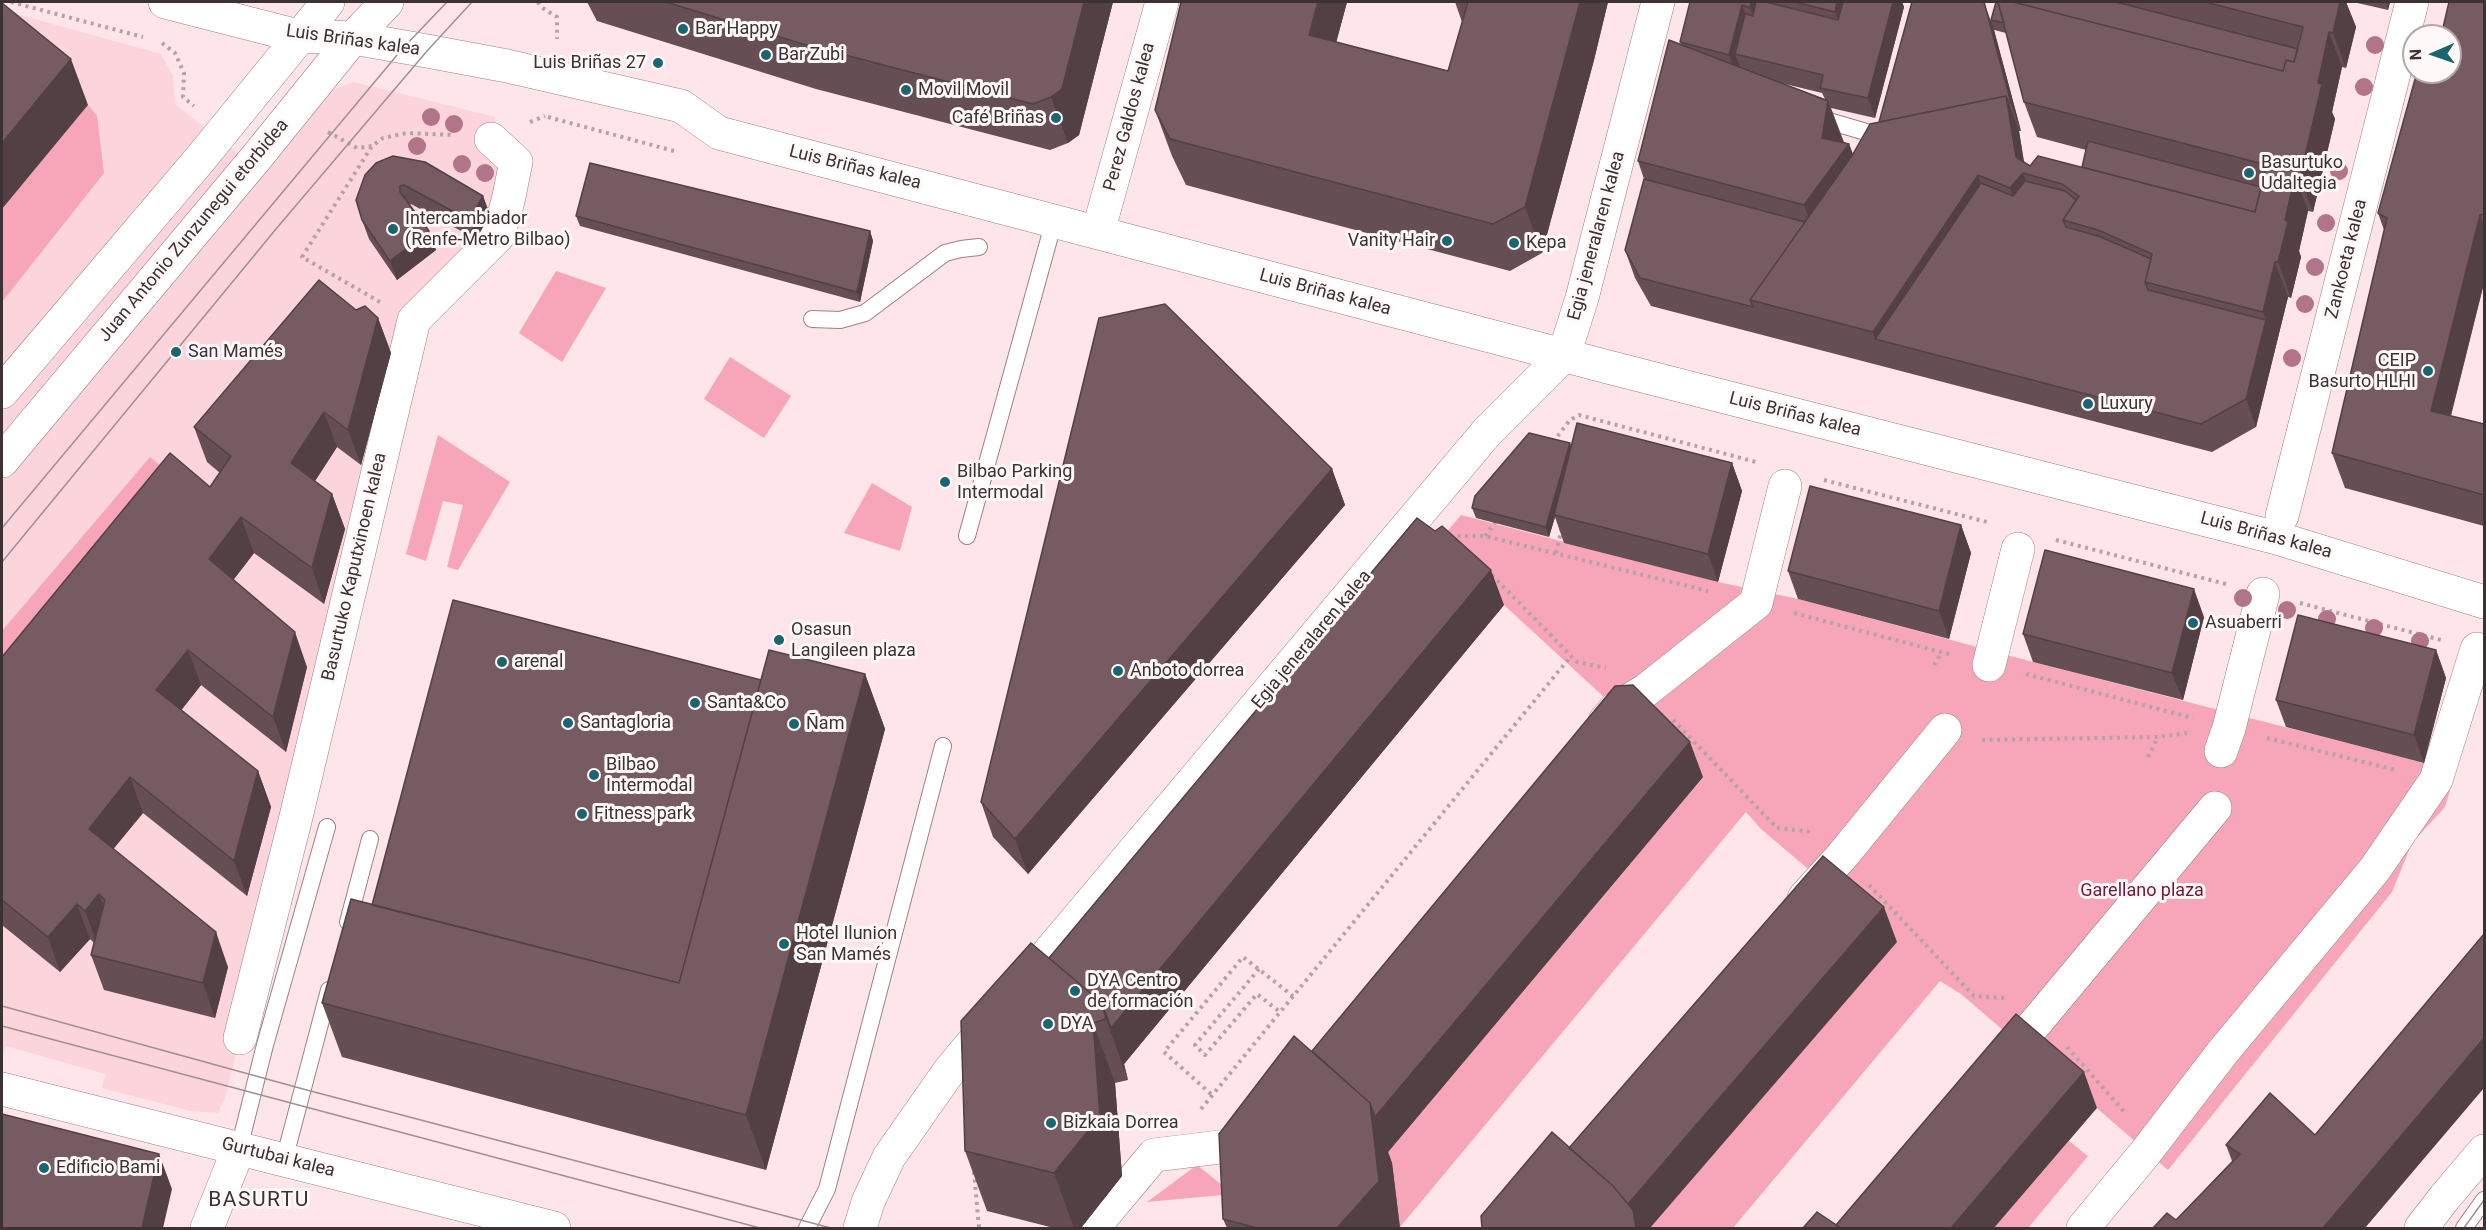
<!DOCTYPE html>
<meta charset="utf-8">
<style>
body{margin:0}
#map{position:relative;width:2486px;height:1230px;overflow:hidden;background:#fee5ea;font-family:Roboto,sans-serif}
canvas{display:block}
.frame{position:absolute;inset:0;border:3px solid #3c3133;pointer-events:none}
.north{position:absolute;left:2402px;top:24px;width:60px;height:60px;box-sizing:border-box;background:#fef8f9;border:2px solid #b0a8aa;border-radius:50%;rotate:268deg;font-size:16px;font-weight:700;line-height:24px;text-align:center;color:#3c3133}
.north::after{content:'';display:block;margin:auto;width:21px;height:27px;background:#1a6670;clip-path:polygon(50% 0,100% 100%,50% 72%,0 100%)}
</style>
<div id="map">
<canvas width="2486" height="1230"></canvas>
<div class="frame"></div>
<div class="north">N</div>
</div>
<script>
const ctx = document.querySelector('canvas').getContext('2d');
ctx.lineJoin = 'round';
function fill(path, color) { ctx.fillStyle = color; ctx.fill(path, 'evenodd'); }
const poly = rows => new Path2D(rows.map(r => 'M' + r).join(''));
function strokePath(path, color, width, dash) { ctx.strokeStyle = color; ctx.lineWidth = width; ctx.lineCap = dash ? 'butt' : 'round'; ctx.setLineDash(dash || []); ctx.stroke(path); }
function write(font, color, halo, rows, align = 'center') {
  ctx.font = font + ' Roboto,sans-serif'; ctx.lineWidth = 6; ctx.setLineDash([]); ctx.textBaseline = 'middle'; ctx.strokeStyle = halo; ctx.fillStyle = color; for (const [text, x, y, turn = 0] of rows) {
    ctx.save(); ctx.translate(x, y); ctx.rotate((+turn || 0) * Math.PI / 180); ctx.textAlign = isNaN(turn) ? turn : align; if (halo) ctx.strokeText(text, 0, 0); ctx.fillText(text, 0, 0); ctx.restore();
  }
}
const built = poly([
 [2,10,161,54,173,76,175,104,256,168,321,94,354,82,495,117,491,139,508,201,414,320,240,1038,225,1098,218,1113,190,1111,102,1088,105,1074,6,1046,2,1058]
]);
const green = poly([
 [88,105,97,116,104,173,2,302,2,209],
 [556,271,606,288,562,362,519,333],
 [730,357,791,396,764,438,704,399],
 [438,435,510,482,458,570,447,567,463,505,443,501,426,561,406,554],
 [150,457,179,481,2,708,2,631],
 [872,483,912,507,900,551,844,533],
 [1461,515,1718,582,1798,599,2033,662,2424,763,2453,780,2445,807,2412,843,2392,892,2168,1170,2029,1049,2019,1044,1961,994,1940,981,1733,1228,1650,1228,1820,879,1761,829,1746,812,1400,1227,1384,1156,1703,777,1616,708,1504,605,1124,1064,1053,1003],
 [2069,1141,2088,1156,2028,1228,1994,1228],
 [1197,1165,1233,1194,1147,1202]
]);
const path = poly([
 [11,2,143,37],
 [538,2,541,7,557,17,557,39],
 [162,43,175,53,184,73,183,97,194,106],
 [548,117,674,151],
 [530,122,545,116],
 [328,132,357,148,372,146],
 [380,302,302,257,372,146,383,138,407,133,454,135],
 [1553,442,1570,420,1579,415,1756,462],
 [1824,480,1991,523],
 [1450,536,1485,536,1708,591],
 [1485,536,1496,521],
 [2056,540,2226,584],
 [1556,553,1562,528],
 [1492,575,1577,662,1606,668],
 [2300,603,2441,640],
 [1794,613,1952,655],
 [1934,665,1942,652],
 [2026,674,2193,718],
 [1673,720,1777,828,1811,832],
 [2267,738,2396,770],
 [1982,740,2158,737,2187,733],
 [2148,757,2158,737],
 [1869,885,1974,996,2006,998],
 [1259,969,1195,1045,1205,1055,1257,994,1280,1012],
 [2067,1047,2126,1114],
 [1211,1094,1164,1052,1243,957,1293,996],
 [1201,1109,1571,656],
 [974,1172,979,1228]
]);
const lane = poly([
 [1815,117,1883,137,1884,135],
 [812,319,840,320,865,313,945,253,961,249,979,247],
 [967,536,1054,221],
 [348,922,370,839],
 [239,1148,265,1045,327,827],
 [284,1160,329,990],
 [807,1228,827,1189,943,746],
 [2464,1228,2484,1200]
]);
const street = poly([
 [165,2,298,36,353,38,427,51,507,66,681,106,719,133,1608,367,2277,538,2484,602],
 [1098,232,1162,2],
 [2282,516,2412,2],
 [1989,665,2018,549],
 [1605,721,1616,708,1645,691,1756,603,1785,486],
 [2221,751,2229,728,2263,594],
 [1804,898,1842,856,1945,730],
 [240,1038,296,817,414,320,498,236,508,201,516,162,491,139],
 [2003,1062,2215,808],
 [2,1089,554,1228],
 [207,1228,239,1148],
 [860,1228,868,1202,889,1157,950,1070,1487,432,1564,355,1582,298,1658,2],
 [1093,1228,1154,1155,1236,1145,1254,1124],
 [2083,1228,2146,1152,2222,1053,2375,869,2436,780,2477,649]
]);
const primary = poly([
 [2,392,201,158,328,2],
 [2,461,256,158,353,38,387,2],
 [2421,1228,2445,1197,2484,1151]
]);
const tram = poly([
 [2,528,403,48,447,2],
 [2,562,276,229,427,51,472,2],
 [2,1006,303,1089,831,1228],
 [2,1026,760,1228],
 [2464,1228,2484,1200]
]);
const trees = [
 [2375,45],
 [2364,87],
 [431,117],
 [454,124],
 [417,146],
 [462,164],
 [2339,171],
 [485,173],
 [2326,223],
 [2315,267],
 [2305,304],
 [2292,358],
 [2243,598],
 [2287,610],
 [2327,619],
 [2374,628],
 [2420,641]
];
const wall = poly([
 [587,2,1113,2,1079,135,1068,143,1050,150,816,89,597,21],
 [1181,2,1347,2,1336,42,1448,71,1462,22,1455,2,1608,2,1594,60,1542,253,1510,271,1186,185,1172,156,1155,110],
 [1690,2,1902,2,1904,7,1875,118,1831,108,1844,142,1849,144,1853,154,1879,122,1991,20,1996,2,2346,2,2356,27,2346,68,2342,67,2332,112,2335,119,2313,212,2308,211,2299,251,2301,257,2291,298,2288,297,2256,427,2212,452,1651,306,1635,278,1625,250,1644,179,1638,161,1681,45,1680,42],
 [1994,30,2006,33,2024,102,2037,137,2086,150,2082,167,2030,166,2024,163,2019,131,2021,131],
 [1781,83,1822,93,1825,99],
 [2353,2,2390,2,2388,10],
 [2484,2,2484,283,2451,416,2484,424,2484,526,2345,488,2332,453,2384,230,2378,213,2450,72],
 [393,156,483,196,490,215,476,239,411,204,410,205,436,250,397,280,369,239,362,220],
 [576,216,870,231,873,241,860,302,580,226],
 [356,310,378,318,391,353,361,465,337,447,315,481,332,494,345,529,324,604,254,553,233,580,307,667,286,752,201,685,181,710,258,771,271,807,247,896,143,813,113,849,228,967,215,1018,104,990,91,955,94,943,90,939,60,972,2,925,2,657,210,487,220,473,207,462,194,427],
 [1571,447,1732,463,1742,491,1718,582,1564,543,1555,517,1549,537,1476,518,1472,508],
 [1332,469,1345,505,1028,874,993,837,981,802],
 [1961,525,1971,553,1949,639,1798,599,1788,571],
 [1504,605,1124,1064,1128,1080,1115,1083,1122,1176,1081,1228,1054,1228,987,1211,965,1151,1049,958],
 [2204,617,2183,700,2033,662,2023,634],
 [2436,650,2446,678,2424,763,2286,727,2276,700],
 [865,674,885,729,766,1170,342,1057,322,1003,761,680],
 [1703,777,1388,1152,1392,1163,1400,1228,1227,1228,1223,1219,1312,1051],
 [2226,1145,2365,1228,2153,1228,2176,1220,2232,1161]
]);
const shadedWall = poly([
 [1084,2,1113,2,1079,135,1068,143,1051,97],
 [1318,2,1347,2,1326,81,1309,35],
 [1580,2,1608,2,1594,60,1542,253,1525,207],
 [1751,2,1757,2,1760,36,1750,8],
 [1837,2,1854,2,1845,40,1835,12],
 [1893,2,1902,2,1904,7,1875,118,1868,98],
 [1984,2,1994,30,2021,131,2011,103],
 [2340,2,2346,2,2356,27,2346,68,2333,33],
 [2386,2,2390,2,2388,10],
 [1742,5,1753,33,1735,54,1742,72,1739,83,1729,55],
 [2329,32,2342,67,2332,112,2335,119,2313,212,2300,177,2318,83],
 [71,59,88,105,2,209,2,143],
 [2006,96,2019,131,2026,174,2023,173,2036,209,2023,224,2010,188,2016,157],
 [1828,101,1845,147,1849,144,1866,190,1821,251,1804,205,1822,138],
 [1978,175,1991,211,1875,339,1873,332],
 [2295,176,2308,211,2299,251,2301,257,2291,298,2278,262,2285,220],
 [483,196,490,215,476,239,469,220],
 [2480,215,2484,228,2484,283,2443,446,2431,411],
 [429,231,436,250,397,280,390,261],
 [870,231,873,241,860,302,857,292],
 [2275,262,2288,297,2256,427,2246,399,2266,320,2263,312],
 [378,318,391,353,361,465,348,430],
 [324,412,337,447,304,498,291,463],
 [1570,443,1573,453,1554,515,1555,517,1549,537,1546,527],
 [1732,463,1742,491,1718,582,1708,554],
 [1332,469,1345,505,1028,874,1015,839],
 [332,494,345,529,324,604,312,568],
 [241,517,254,553,222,595,209,559],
 [1961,525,1971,553,1949,639,1939,611],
 [1491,570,1504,605,1124,1064,1128,1080,1106,1019,1102,1003],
 [2194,589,2204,617,2183,700,2172,673],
 [295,632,307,667,286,752,273,717],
 [188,650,201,685,169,726,156,690],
 [2436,650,2446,678,2424,763,2414,735],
 [865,674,885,729,766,1170,746,1115],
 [1690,742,1703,777,1388,1152,1392,1163,1400,1228,1337,1228,1370,1103],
 [258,771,271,807,247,896,234,861],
 [130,777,143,813,101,864,89,829],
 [99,894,112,929,98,946,85,911],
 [77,904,90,939,60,972,48,937],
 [1884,907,1897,942,1650,1228,1629,1228,1622,1211],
 [216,932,228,967,215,1018,203,983],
 [1093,1023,1115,1083,1122,1176,1081,1228,1074,1228,1054,1173],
 [2484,1038,2484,1088,2365,1228,2323,1228],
 [2084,1072,2097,1108,1994,1228,1951,1228],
 [159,1154,172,1189,163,1228,142,1228]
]);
const building = poly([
 [666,2,1084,2,1062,89,1051,97,1033,104,799,43,666,2],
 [1181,2,1318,2,1309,35,1448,71,1468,2,1580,2,1525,207,1493,224,1170,139,1155,110,1181,2],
 [1690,2,1751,2,1750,8,1742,5,1729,55,1680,42,1690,2],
 [1756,2,1766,2,1838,20,1843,2,1893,2,1868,98,1820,88,1823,75,1735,54,1745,14,1753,16,1756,2],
 [1795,2,1837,2,1835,12,1795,2],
 [1912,2,1984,2,2011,103,2009,103,2006,96,1879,122,1912,2],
 [1996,2,1998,2,2004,23,1991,20,1996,2],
 [1998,2,2013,2,2283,71,2286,60,2294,62,2303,27,2205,2,2340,2,2333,33,2329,32,2318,83,2322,84,2300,177,2295,176,2285,220,2288,222,2278,262,2275,262,2263,312,2145,282,2152,254,2098,230,2063,220,2079,196,2062,184,2023,173,2010,188,1978,175,1873,332,1750,300,1853,154,1870,124,2006,96,2016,157,2030,166,2038,156,2255,212,2267,165,2024,102,1998,2],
 [2013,2,2116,2,2298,49,2294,62,2286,60,2283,71,2013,2],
 [2449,2,2484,2,2484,214,2480,215,2431,411,2484,424,2484,495,2332,453,2387,218,2378,213,2417,72,2450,72,2450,36,2441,36,2449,2],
 [2,3,71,59,2,143,2,3],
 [1669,40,1828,101,1822,138,1849,144,1804,205,1638,161,1669,40],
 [2088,141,2261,187,2255,212,2082,167,2088,141],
 [393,156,425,162,483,196,469,220,404,185,400,186,400,192,429,231,390,261,362,220,356,200,365,175,376,163,393,156],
 [590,163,870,231,857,292,576,216,590,163],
 [1644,179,1805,222,1750,300,1753,307,1640,278,1625,250,1644,179],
 [2025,181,2065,191,2076,200,2063,220,2066,227,2101,237,2151,259,2145,282,2148,290,2266,320,2246,399,2201,424,1875,339,1981,183,2013,196,2025,181],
 [319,280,356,310,365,306,378,318,348,430,324,412,291,463,332,494,312,568,241,517,209,559,295,632,273,717,188,650,156,690,258,771,234,861,130,777,89,829,216,932,203,983,91,955,105,900,99,894,85,911,77,904,48,937,2,900,2,657,170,453,210,487,231,456,194,427,319,280],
 [1165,304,1332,469,1015,839,981,802,1099,318,1165,304],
 [1577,423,1732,463,1708,554,1554,515,1577,423],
 [1529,433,1570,443,1546,527,1472,508,1475,496,1529,433],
 [1810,486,1961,525,1939,611,1788,571,1810,486],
 [1417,518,1435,531,1442,526,1491,570,1111,1028,1102,1003,1049,958,1417,518],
 [2045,550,2194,589,2172,673,2023,634,2045,550],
 [453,600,761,680,679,983,372,905,453,600],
 [2298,615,2436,650,2414,735,2276,700,2298,615],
 [769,650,865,674,746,1115,322,1003,351,899,679,983,769,650],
 [1633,685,1690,742,1375,1117,1370,1103,1312,1051,1615,686,1633,685],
 [1823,856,1884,907,1628,1204,1613,1186,1569,1148,1823,856],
 [2484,934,2484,1038,2323,1228,2153,1228,2167,1213,2176,1220,2240,1154,2226,1145,2270,1093,2315,1135,2484,934],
 [1031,943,1102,1003,1106,1019,1093,1023,1100,1116,1054,1173,965,1151,961,1021,1031,943],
 [2016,1014,2084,1072,1951,1228,1841,1228,1836,1225,2016,1014],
 [1294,1036,1370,1103,1379,1181,1337,1228,1257,1228,1223,1219,1219,1134,1294,1036],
 [2,1114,159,1154,142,1228,2,1228,2,1114],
 [1552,1132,1613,1186,1633,1210,1636,1228,1482,1228,1481,1216,1552,1132],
 [1817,1212,1841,1228,1803,1228,1817,1212]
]);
const markers = [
 [683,29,6,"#1a6670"],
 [766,55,6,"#1a6670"],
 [658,63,6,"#1a6670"],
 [906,90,6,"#1a6670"],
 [1056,118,6,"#1a6670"],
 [2249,173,6,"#1a6670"],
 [393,229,6,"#1a6670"],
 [1447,241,6,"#1a6670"],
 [1514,243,6,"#1a6670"],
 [176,352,6,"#1a6670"],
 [2428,371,6,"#1a6670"],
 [2088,404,6,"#1a6670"],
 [945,482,6,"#1a6670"],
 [2193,623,6,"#1a6670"],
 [779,640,6,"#1a6670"],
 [502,662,6,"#1a6670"],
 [1118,671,6,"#1a6670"],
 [695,703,6,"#1a6670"],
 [568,723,6,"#1a6670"],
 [794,724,6,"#1a6670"],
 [594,775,6,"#1a6670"],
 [582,814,6,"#1a6670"],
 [784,944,6,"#1a6670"],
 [1075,991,6,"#1a6670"],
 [1048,1024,6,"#1a6670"],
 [1051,1123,6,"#1a6670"],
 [44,1168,6,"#1a6670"]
];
const poiNames = [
 ["Bar Happy",695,29],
 ["Bar Zubi",778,55],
 ["Luis Briñas 27",646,63,"right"],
 ["Movil Movil",918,90],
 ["Café Briñas",1044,118,"right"],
 ["Basurtuko",2261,163],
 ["Udaltegia",2261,184],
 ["Intercambiador",405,219],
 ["(Renfe-Metro Bilbao)",405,240],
 ["Vanity Hair",1435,241,"right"],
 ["Kepa",1526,243],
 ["San Mamés",188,352],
 ["CEIP",2416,361,"right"],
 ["Basurto HLHI",2416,382,"right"],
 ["Luxury",2100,404],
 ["Bilbao Parking",957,472],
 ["Intermodal",957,493],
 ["Asuaberri",2205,623],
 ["Osasun",791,630],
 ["Langileen plaza",791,651],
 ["arenal",514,662],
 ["Anboto dorrea",1130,671],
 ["Santa&Co",707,703],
 ["Santagloria",580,723],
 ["Ñam",806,724],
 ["Bilbao",606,765],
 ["Intermodal",606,786],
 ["Fitness park",594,814],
 ["Hotel Ilunion",796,934],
 ["San Mamés",796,955],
 ["DYA Centro",1087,981],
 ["de formación",1087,1002],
 ["DYA",1060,1024],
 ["Bizkaia Dorrea",1063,1123],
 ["Edificio Bami",56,1168]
];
const streetNames = [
 ["Luis Briñas kalea",353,41,8],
 ["Perez Galdos kalea",1130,117,-75],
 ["Luis Briñas kalea",855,168,14],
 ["Juan Antonio Zunzunegui etorbidea",194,231,-50],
 ["Egia jeneralaren kalea",1597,236,-75],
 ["Zankoeta kalea",2347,259,-76],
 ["Luis Briñas kalea",1325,293,15],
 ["Luis Briñas kalea",1795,415,14],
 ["Luis Briñas kalea",2266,536,15],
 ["Basurtuko Kaputxinoen kalea",355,567,-77],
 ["Egia jeneralaren kalea",1312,640,-50],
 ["Gurtubai kalea",278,1158,14]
];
const parkNames = [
 ["Garellano plaza",2142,891]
];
const quarterNames = [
 ["BASURTU",259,1201]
];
fill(built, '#fbd4dc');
fill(green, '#f7a5b8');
strokePath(lane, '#9c8086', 18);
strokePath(street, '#9c8086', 34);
strokePath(primary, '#9c8086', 34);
strokePath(path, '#b6a2a6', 4, [3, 4.5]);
strokePath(lane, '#fff', 16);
strokePath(street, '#fff', 33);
strokePath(primary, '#fff', 33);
strokePath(tram, '#a18f93', 1.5);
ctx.fillStyle = '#b17488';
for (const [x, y] of trees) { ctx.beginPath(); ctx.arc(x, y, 9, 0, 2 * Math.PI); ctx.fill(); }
fill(wall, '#654f54');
fill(shadedWall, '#534045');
fill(building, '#765c62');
strokePath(building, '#534045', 1.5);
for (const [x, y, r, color] of markers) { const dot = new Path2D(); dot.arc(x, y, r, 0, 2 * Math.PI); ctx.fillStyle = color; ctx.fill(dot); strokePath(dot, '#fef8f9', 2); }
write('18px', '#3c3133', '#fef8f9', poiNames, 'left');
write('18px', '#3c3133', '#fef8f9', streetNames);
write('18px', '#721737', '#fef8f9', parkNames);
ctx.letterSpacing = '1.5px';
write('21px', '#3c3133', '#fef8f9', quarterNames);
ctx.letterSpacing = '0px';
</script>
